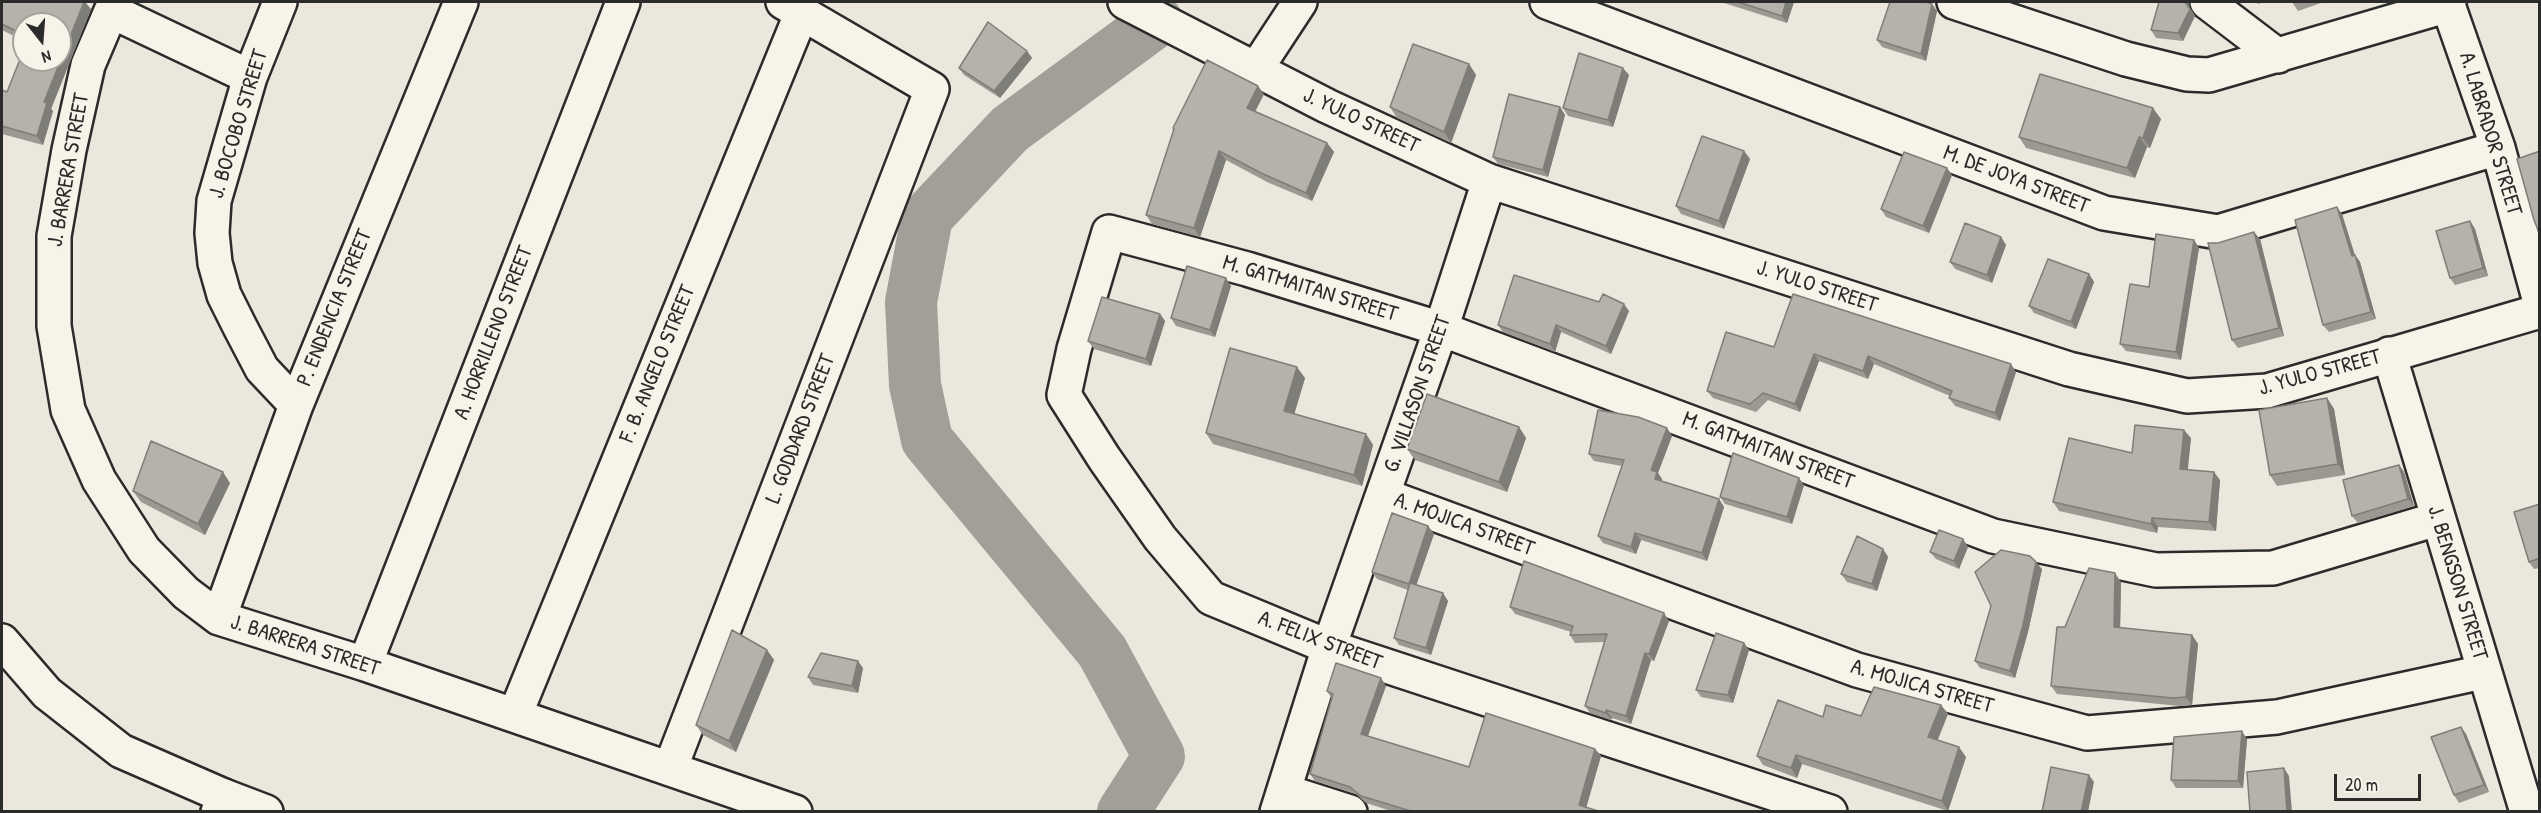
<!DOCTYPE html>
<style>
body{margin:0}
#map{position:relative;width:2541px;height:813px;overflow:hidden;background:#ebe7dd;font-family:"Patrick Hand",sans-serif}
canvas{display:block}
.frame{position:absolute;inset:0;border:3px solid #2b2b2b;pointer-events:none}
.north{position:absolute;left:12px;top:12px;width:60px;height:60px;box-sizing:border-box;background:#f7f3e8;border:2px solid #a5a39c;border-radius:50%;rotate:163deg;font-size:16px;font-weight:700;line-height:24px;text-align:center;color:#2b2b2b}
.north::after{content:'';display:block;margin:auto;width:21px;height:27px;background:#2b2b2b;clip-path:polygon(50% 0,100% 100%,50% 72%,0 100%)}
.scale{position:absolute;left:2334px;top:774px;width:87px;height:27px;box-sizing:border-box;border:3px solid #2b2b2b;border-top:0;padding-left:8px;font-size:18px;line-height:21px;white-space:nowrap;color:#2b2b2b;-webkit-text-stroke:4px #f7f3e8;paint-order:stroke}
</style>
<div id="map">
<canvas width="2541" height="813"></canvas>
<div class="frame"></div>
<div class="north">N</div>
<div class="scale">20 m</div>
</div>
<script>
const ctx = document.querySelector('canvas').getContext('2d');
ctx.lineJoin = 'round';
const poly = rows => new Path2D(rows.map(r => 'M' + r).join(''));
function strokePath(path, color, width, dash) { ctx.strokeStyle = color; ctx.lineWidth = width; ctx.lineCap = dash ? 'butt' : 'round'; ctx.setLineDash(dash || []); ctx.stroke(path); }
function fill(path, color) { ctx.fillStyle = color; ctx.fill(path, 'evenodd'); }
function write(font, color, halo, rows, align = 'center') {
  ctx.font = font + ' "Patrick Hand",sans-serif'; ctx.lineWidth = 4.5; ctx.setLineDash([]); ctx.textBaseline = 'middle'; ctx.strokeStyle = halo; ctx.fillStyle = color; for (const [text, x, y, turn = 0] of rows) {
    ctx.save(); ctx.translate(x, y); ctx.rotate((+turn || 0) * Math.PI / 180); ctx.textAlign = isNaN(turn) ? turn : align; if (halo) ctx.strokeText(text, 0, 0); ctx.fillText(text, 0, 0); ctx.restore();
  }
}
const river = poly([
 [1123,812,1159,756,1102,651,927,440,915,385,911,302,927,217,1010,129,1157,21]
]);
const minor = poly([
 [280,2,250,77,214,201,212,233,215,263,224,295,240,327,262,369,296,405],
 [1125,2,1327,106,1489,181,2069,369,2187,396,2267,391,2540,311],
 [1547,2,2104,213,2218,232,2498,148],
 [1954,2,2126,59,2187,74,2209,75,2449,5],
 [2207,2,2278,56],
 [2447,2,2498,148,2540,302],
 [1256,69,1300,2],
 [250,77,111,11,88,65,69,150,54,236,54,326,68,410,99,480,144,550,186,593,219,618,365,664,795,812],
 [2389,354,2527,812],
 [1383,495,1857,670,2087,733,2277,717,2483,672],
 [219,618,296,405,461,2],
 [2,641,47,693,121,751,224,796],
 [365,664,623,2],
 [515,715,802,12],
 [670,769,932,89,783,2],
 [1284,791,1350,812],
 [1277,812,1329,647,1441,329,1489,181],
 [1830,812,1329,647,1211,598,1160,538,1104,458,1064,395,1074,349,1109,232,1247,269,1441,329,1993,536,2156,570,2273,568,2437,519]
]);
const tertiary = poly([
 [218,812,224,796,266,812]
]);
const wall = poly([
 [2,2,91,9,51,109,53,111,43,145,2,134,2,90,7,92,60,60,24,24,24,41,2,30],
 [1721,2,1794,2,1787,23],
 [2256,2,2265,2,2258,4],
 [2292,2,2324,2,2298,11],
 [2190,8,2195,16,2183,41,2156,38,2151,30],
 [1937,11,1926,61,1882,47,1877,40],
 [1027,51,1032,58,1000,98,964,75,959,68],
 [1469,64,1476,75,1451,143,1397,118,1390,107],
 [1629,75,1613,127,1568,116,1563,108],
 [1264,94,1255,111,1327,143,1334,152,1312,201,1267,182,1226,160,1200,237,1152,224,1146,215,1174,130,1173,128],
 [1560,107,1565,115,1548,177,1498,164,1493,157],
 [2161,119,2150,148,2147,147,2135,178,2026,148,2019,137],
 [1744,151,1750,159,1724,229,1681,214,1676,206],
 [1952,175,1929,233,1886,217,1881,209],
 [2342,214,2355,255,2360,262,2376,319,2329,332,2323,325],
 [2470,221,2475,229,2488,276,2455,285,2450,278],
 [2001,237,2006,245,1992,283,1955,269,1950,262],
 [2260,239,2284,336,2238,348,2232,340,2218,243],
 [2194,240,2199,248,2181,360,2126,351,2120,344,2149,287],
 [2089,274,2094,282,2076,329,2034,313,2029,306],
 [1231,286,1215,337,1176,326,1171,318],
 [1629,311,1611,354,1561,332,1555,352,1503,332,1498,325],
 [1160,314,1165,321,1151,366,1094,349,1088,341],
 [1774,347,2016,372,2000,421,1955,406,1949,398,1950,396,1874,364,1868,379,1819,361,1800,412,1768,400,1756,412,1713,398,1707,391],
 [1305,378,1294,414,1366,434,1373,445,1362,486,1213,444,1206,433],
 [2327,398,2334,409,2345,475,2277,486,2270,475],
 [1519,427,1526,438,1507,492,1415,460,1407,449],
 [1667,428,1672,436,1658,473,1662,479,1662,481,1719,499,1724,507,1707,561,1641,540,1636,554,1603,543,1598,536,1622,466,1594,461,1589,454],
 [2191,438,2187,470,2220,480,2216,531,2158,527,2157,533,2059,511,2053,502,2132,453],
 [2399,465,2404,472,2414,506,2358,523,2352,516],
 [230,483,205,535,141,502,133,491],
 [1804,485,1792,524,1725,504,1720,497],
 [2540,504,2540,568,2534,569,2529,562],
 [1428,526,1434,534,1416,585,1448,601,1431,655,1399,645,1394,638,1408,590,1377,579,1372,572],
 [1963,539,1968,547,1959,569,1936,559,1930,552],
 [1883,549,1888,557,1877,591,1847,582,1841,574],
 [2042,569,2028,632,2015,678,1980,668,1975,661],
 [2121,582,2120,628,2192,635,2198,644,2192,705,2180,706,2057,694,2051,686,2065,627],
 [1510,607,1669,621,1654,661,1651,660,1631,724,1612,718,1611,720,1590,713,1585,706,1604,642,1575,643,1570,635,1571,632,1515,614],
 [1744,643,1749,650,1733,703,1701,697,1696,690],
 [767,650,774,660,736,752,703,735,696,725],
 [863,668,858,693,813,685,808,677],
 [1386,686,1368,736,1469,767,1595,749,1601,756,1586,807,1601,812,1394,812,1366,803,1356,794,1315,781,1310,774,1332,699,1327,691],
 [1941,705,1948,714,1937,740,1966,757,1948,811,1802,764,1797,778,1763,765,1757,756,1823,717,1861,716],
 [2461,727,2466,734,2489,792,2459,803,2454,795],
 [2247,739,2243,788,2176,788,2171,780]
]);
const shadedWall = poly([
 [84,2,85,2,91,9,51,109,53,111,43,145,37,136,44,102],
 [1786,2,1794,2,1787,23,1782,16],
 [2185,2,2189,2,2190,9],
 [1932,4,1937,11,1926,61,1921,54],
 [2190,9,2195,16,2183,41,2178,33],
 [1027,51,1032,58,1000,98,994,91],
 [1469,64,1476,75,1451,143,1444,132],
 [1623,68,1629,75,1613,127,1608,120],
 [1258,86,1264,94,1253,116,1247,108],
 [1560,107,1565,115,1548,177,1543,170],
 [2153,108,2161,119,2150,148,2143,138],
 [2139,137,2147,147,2135,178,2127,168],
 [1327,143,1334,152,1312,201,1306,193],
 [1219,151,1226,160,1200,237,1194,228],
 [1744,151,1750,159,1724,229,1719,221],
 [1947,168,1952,175,1929,233,1923,226],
 [2337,207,2342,214,2357,263,2352,256],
 [2470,221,2475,229,2488,276,2483,268],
 [2254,232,2260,239,2284,336,2279,328],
 [2001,237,2006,245,1992,283,1987,275],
 [2194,240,2199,248,2181,360,2176,352],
 [2355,255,2360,262,2376,319,2371,312],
 [2089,274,2094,282,2076,329,2071,322],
 [1226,278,1231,286,1215,337,1210,330],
 [1624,304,1629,311,1611,354,1606,346],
 [1160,314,1165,321,1151,366,1146,359],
 [1556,325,1561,332,1555,352,1550,344],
 [1814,354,1819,361,1800,412,1795,404],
 [1868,356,1874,364,1868,379,1863,371],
 [2011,364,2016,372,2000,421,1995,413],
 [1297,367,1305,378,1292,422,1284,411],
 [2327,398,2334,409,2345,475,2338,464],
 [1519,427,1526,438,1507,492,1499,482],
 [1667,428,1672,436,1658,473,1662,479,1660,487,1655,479,1651,470],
 [2184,430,2191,438,2187,478,2180,469],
 [1366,434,1373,445,1362,486,1354,475],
 [2399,465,2404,472,2414,506,2408,499],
 [223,472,230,483,205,535,198,524],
 [2214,472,2220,480,2216,531,2209,522],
 [1799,478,1804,485,1792,524,1787,517],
 [1719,499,1724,507,1707,561,1702,553],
 [2152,518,2158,527,2157,533,2151,524],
 [1428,526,1434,534,1414,592,1409,584],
 [1635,533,1641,540,1636,554,1631,547],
 [1963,539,1968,547,1959,569,1954,561],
 [1883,549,1888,557,1877,591,1872,584],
 [2036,562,2042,569,2028,632,2015,678,2010,671],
 [2115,573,2121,582,2120,636,2114,627],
 [1443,593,1448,601,1431,655,1426,648],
 [1664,613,1669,621,1654,661,1649,654],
 [2192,635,2198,644,2192,705,2186,697],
 [1744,643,1749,650,1733,703,1728,695],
 [767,650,774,660,736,752,729,741],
 [1645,653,1651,660,1631,724,1626,716],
 [858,661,863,668,858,693,852,686],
 [1381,678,1386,686,1366,741,1361,734],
 [1941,705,1948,714,1935,747,1928,737],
 [1606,710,1612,718,1611,720,1606,713],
 [2461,727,2466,734,2489,792,2484,785],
 [2242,731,2247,739,2243,788,2238,781],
 [1959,747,1966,757,1948,811,1942,801],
 [1595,749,1601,756,1585,812,1579,805],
 [1796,755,1802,764,1797,778,1791,768],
 [2284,768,2289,776,2292,812,2287,812],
 [2089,775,2094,782,2088,812,2081,812]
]);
const building = poly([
 [2,2,84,2,44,102,47,103,37,136,2,126,2,90,7,92,24,49,24,60,60,60,60,24,24,24,24,35,2,24,2,2],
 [1738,2,1786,2,1782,16,1738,2],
 [1890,2,1926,2,1932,4,1921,54,1877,40,1890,2],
 [2159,2,2185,2,2190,9,2178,33,2151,30,2159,2],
 [988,22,1027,51,994,91,959,68,988,22],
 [1413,44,1469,64,1444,132,1390,107,1413,44],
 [1579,53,1623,68,1608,120,1563,108,1579,53],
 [1207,60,1258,86,1247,108,1327,143,1306,193,1261,173,1219,151,1194,228,1146,215,1174,129,1173,128,1207,60],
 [2040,74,2153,108,2143,138,2139,137,2127,168,2019,137,2040,74],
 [1509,94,1560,107,1543,170,1493,157,1509,94],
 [1702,136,1744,151,1719,221,1676,206,1702,136],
 [2540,151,2540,235,2534,220,2517,159,2540,151],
 [1904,152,1947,168,1923,226,1881,209,1904,152],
 [2337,207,2352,256,2355,255,2371,312,2323,325,2295,220,2337,207],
 [2470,221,2483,268,2450,278,2436,231,2470,221],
 [1965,223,2001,237,1987,275,1950,262,1965,223],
 [2254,232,2279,328,2232,340,2208,243,2218,243,2254,232],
 [2156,234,2194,240,2176,352,2120,344,2130,284,2149,287,2156,234],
 [2048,259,2089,274,2071,322,2029,306,2048,259],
 [1187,266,1226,278,1210,330,1171,318,1187,266],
 [1514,275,1599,302,1603,294,1624,304,1606,346,1556,325,1550,344,1498,325,1514,275],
 [1793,294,2011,364,1995,413,1949,398,1952,391,1868,356,1863,371,1814,354,1795,404,1763,393,1750,404,1707,391,1726,332,1774,347,1793,294],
 [1102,297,1160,314,1146,359,1088,341,1102,297],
 [1230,348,1297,367,1284,411,1366,434,1354,475,1206,433,1230,348],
 [1427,394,1519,427,1499,482,1407,449,1427,394],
 [2327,398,2338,464,2270,475,2259,410,2327,398],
 [1598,410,1638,417,1667,428,1651,470,1657,472,1655,479,1719,499,1702,553,1635,533,1631,547,1598,536,1624,460,1589,454,1598,410],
 [2135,425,2184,430,2180,469,2214,472,2209,522,2152,518,2151,524,2053,502,2069,438,2132,453,2135,425],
 [151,441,223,472,198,524,133,491,151,441],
 [1733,453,1799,478,1787,517,1720,497,1733,453],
 [2399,465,2408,499,2352,516,2343,480,2399,465],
 [2540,504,2540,558,2529,562,2514,512,2540,504],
 [1392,513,1428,526,1409,584,1372,572,1392,513],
 [1939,530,1963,539,1954,561,1930,552,1939,530],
 [1857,536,1883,549,1872,584,1841,574,1857,536],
 [2001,550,2030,556,2036,562,2023,625,2010,671,1975,661,1991,606,1975,572,2001,550],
 [1524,561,1664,613,1649,654,1645,653,1626,716,1606,710,1606,713,1585,706,1607,634,1570,635,1573,626,1510,607,1524,561],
 [2089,568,2115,573,2114,627,2192,635,2186,697,2173,698,2051,686,2057,627,2065,627,2089,568],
 [1410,583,1443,593,1426,648,1394,638,1410,583],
 [732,630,767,650,729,741,696,725,732,630],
 [1716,633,1744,643,1728,695,1696,690,1716,633],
 [821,653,858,661,852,686,808,677,821,653],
 [1336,663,1381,678,1361,734,1469,767,1486,713,1595,749,1579,805,1601,812,1414,812,1361,796,1350,787,1310,774,1333,694,1327,691,1336,663],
 [1874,687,1941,705,1928,737,1959,747,1942,801,1796,755,1791,768,1757,756,1778,700,1823,717,1826,705,1861,716,1874,687],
 [2461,727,2484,785,2454,795,2431,737,2461,727],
 [2242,731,2238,781,2171,780,2174,737,2242,731],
 [2051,767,2089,775,2081,812,2042,812,2051,767],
 [2284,768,2287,812,2250,812,2247,772,2284,768]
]);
const streetNames = [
 ["J. YULO STREET",1361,121,25],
 ["J. BOCOBO STREET",239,124,-73],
 ["A. LABRADOR STREET",2490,134,73],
 ["J. BARRERA STREET",69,170,-80],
 ["M. DE JOYA STREET",2016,180,21],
 ["J. YULO STREET",1817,287,18],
 ["M. GATMAITAN STREET",1310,289,17],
 ["P. ENDENCIA STREET",335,308,-68],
 ["A. HORRILLENO STREET",494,333,-69],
 ["F. B. ANGELO STREET",658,364,-68],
 ["J. YULO STREET",2320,373,-15],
 ["G. VILLASON STREET",1418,394,-71],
 ["L. GODDARD STREET",801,429,-69],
 ["M. GATMAITAN STREET",1768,451,21],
 ["A. MOJICA STREET",1464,525,20],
 ["J. BENGSON STREET",2457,583,73],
 ["A. FELIX STREET",1320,641,21],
 ["J. BARRERA STREET",305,646,18],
 ["A. MOJICA STREET",1922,687,16]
];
strokePath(river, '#a29f98', 52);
strokePath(minor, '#2b2b2b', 38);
strokePath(tertiary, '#2b2b2b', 38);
strokePath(minor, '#f7f3e8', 33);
strokePath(tertiary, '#f7f3e8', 33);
fill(wall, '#9c9993');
fill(shadedWall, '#7f7d78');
fill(building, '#b5b2ab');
strokePath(building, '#7f7d78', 1.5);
write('22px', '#2b2b2b', '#f7f3e8', streetNames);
</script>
